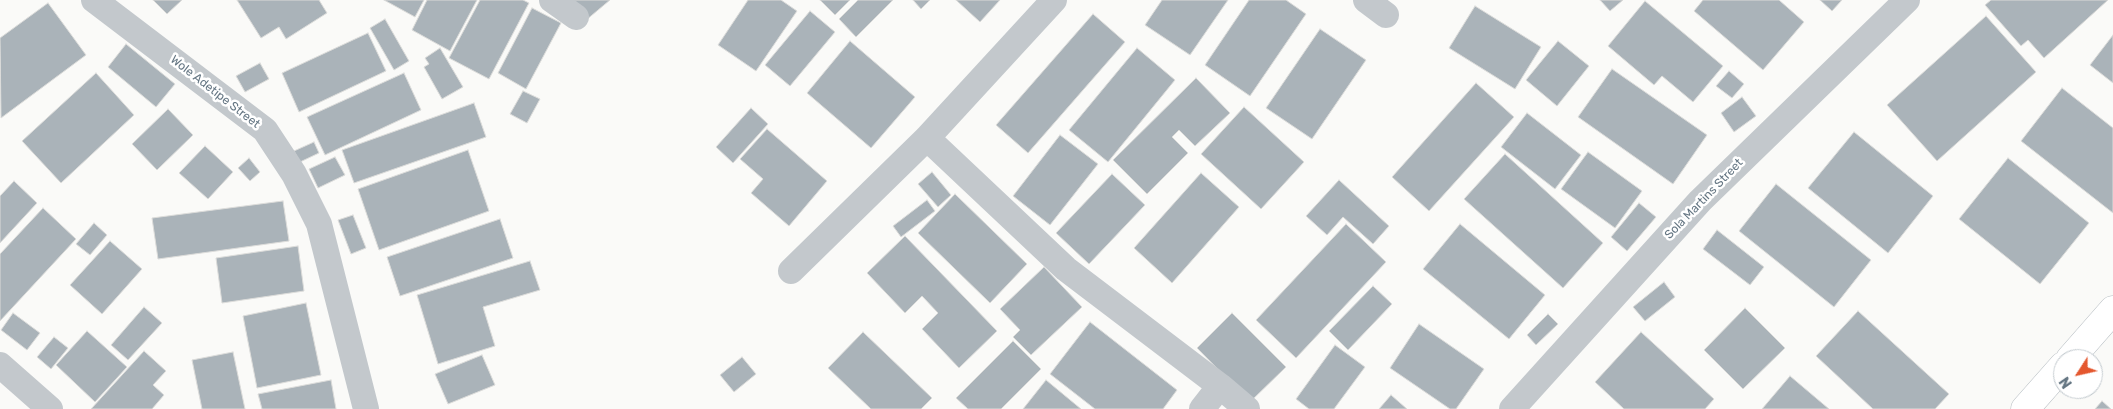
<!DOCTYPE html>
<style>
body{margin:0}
#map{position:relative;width:2113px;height:409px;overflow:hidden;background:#fafaf8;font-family:Rubik,sans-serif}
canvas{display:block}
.north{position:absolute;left:2053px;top:349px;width:50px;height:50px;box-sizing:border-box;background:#fff;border:1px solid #c1c8cd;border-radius:50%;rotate:235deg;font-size:14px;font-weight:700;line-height:20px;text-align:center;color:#657683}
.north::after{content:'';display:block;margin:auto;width:18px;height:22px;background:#e4572e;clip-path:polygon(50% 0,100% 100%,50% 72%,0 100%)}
</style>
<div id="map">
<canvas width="2113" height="409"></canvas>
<div class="north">N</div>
</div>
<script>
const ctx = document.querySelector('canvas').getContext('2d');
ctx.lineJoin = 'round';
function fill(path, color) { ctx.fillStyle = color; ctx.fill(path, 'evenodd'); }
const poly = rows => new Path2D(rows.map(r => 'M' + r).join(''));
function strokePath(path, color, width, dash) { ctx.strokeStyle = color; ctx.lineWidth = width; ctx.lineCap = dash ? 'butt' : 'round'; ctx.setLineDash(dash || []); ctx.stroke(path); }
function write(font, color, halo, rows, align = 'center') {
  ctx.font = font + ' Rubik,sans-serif'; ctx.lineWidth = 5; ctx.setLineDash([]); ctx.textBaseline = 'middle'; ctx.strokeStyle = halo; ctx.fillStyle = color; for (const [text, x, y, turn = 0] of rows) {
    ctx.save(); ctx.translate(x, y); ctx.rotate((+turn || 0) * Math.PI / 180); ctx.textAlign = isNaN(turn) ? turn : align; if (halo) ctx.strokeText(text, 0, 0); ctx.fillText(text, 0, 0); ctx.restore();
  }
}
const building = poly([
 [153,0,182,0,167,14,153,0],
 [237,0,319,0,327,13,286,39,279,27,261,38,237,0],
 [384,0,424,0,415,17,384,0],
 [427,0,477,0,450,51,412,30,427,0],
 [480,0,523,0,529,3,489,79,449,58,480,0],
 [568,0,610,0,585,21,568,0],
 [748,0,781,0,797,11,756,71,718,45,748,0],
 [820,0,850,0,835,15,820,0],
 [858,0,893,0,856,37,839,19,858,0],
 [913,0,930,0,921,9,913,0],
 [956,0,1000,0,980,22,956,0],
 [1162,0,1228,0,1190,55,1145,25,1162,0],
 [1249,0,1286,0,1306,14,1250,96,1205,65,1249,0],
 [1600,0,1623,0,1610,11,1600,0],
 [1703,0,1779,0,1804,22,1763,70,1694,11,1703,0],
 [1820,0,1842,0,1832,11,1820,0],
 [1991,0,2108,0,2044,58,2028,40,2021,46,1985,5,1991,0],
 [1645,1,1723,66,1693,102,1662,76,1654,85,1608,46,1645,1],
 [48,3,86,55,1,118,0,38,48,3],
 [1475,6,1541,47,1515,89,1449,48,1475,6],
 [532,8,561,23,526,89,498,73,532,8],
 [810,11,835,32,790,86,765,65,810,11],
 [1093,14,1125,42,1028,153,996,125,1093,14],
 [1986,16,2036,72,1937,161,1887,105,1986,16],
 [385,19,409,61,394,70,370,28,385,19],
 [1320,29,1366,60,1312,139,1266,108,1320,29],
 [368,33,386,71,299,112,282,73,368,33],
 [2113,35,2113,83,2090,65,2113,35],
 [850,41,915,97,871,148,807,93,850,41],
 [1558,41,1589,66,1557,106,1526,80,1558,41],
 [126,44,175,84,156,107,108,67,126,44],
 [440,48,463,87,442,99,424,67,429,64,425,58,440,48],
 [1137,48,1175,80,1108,162,1069,130,1137,48],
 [260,63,269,79,245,92,236,76,260,63],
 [1612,69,1707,135,1673,184,1578,117,1612,69],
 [1729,71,1744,84,1732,98,1716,86,1729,71],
 [96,73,134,115,61,183,22,141,96,73],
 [404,73,421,110,325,155,307,117,404,73],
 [1196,78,1230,113,1195,146,1179,130,1172,137,1188,153,1147,194,1113,160,1196,78],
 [1476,83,1514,117,1429,211,1392,177,1476,83],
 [2062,88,2113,128,2113,213,2021,141,2062,88],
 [523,91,540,99,527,123,510,114,523,91],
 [1742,97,1756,116,1734,132,1721,113,1742,97],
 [474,103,486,137,354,183,342,150,474,103],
 [1244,107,1304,162,1261,209,1201,154,1244,107],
 [751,108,768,124,733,163,716,147,751,108],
 [168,109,193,135,157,170,132,144,168,109],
 [1527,113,1581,155,1555,189,1501,147,1527,113],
 [767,129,827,181,789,226,751,193,763,179,740,159,767,129],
 [1854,132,1933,196,1888,253,1808,188,1854,132],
 [1060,135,1098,164,1050,225,1013,196,1060,135],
 [314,142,319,153,300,162,294,151,314,142],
 [205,146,233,172,208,199,179,173,205,146],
 [468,150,489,211,379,250,358,189,468,150],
 [1588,152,1642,191,1615,228,1561,189,1588,152],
 [1505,154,1603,243,1563,288,1464,199,1505,154],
 [335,157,345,175,318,188,309,169,335,157],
 [249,158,260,172,250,181,238,168,249,158],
 [2008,158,2089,223,2040,284,1959,219,2008,158],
 [932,172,951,195,938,207,918,184,932,172],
 [1201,173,1239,207,1172,283,1134,248,1201,173],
 [1112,174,1145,205,1089,264,1056,233,1112,174],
 [1339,180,1389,226,1373,244,1343,217,1327,235,1306,216,1339,180],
 [14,181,37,203,0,243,0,196,14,181],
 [1776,184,1871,260,1834,307,1739,231,1776,184],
 [955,194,1027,264,990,303,918,233,955,194],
 [927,200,935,211,901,237,893,226,927,200],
 [283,201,289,241,158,259,152,218,283,201],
 [1639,203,1656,217,1627,251,1611,237,1639,203],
 [43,208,76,239,0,321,0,254,43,208],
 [353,215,366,248,351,254,338,220,353,215],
 [500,219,513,258,400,296,387,257,500,219],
 [94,223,107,235,90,255,76,244,94,223],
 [1346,224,1386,262,1296,358,1256,320,1346,224],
 [1460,224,1545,295,1509,339,1423,269,1460,224],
 [1717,230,1764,267,1750,285,1703,249,1717,230],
 [905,236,997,331,959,368,922,329,938,313,922,296,905,313,867,273,905,236],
 [110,241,142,269,102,314,70,285,110,241],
 [298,246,304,291,222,303,216,258,298,246],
 [530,261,540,290,483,307,495,346,438,364,417,295,530,261],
 [1044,267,1082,307,1031,355,1013,337,1020,330,1000,309,1044,267],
 [1664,282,1675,297,1645,321,1633,307,1664,282],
 [1373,286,1392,304,1348,350,1329,331,1373,286],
 [306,303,321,375,257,388,243,316,306,303],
 [144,307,162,323,128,360,111,345,144,307],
 [1745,308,1785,348,1743,389,1704,350,1745,308],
 [1858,311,1949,394,1935,409,1873,409,1816,356,1858,311],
 [13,313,40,333,27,350,1,330,13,313],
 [1232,313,1286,367,1250,402,1197,348,1232,313],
 [1548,314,1558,324,1536,345,1527,335,1548,314],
 [1090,322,1177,390,1163,409,1095,409,1050,374,1090,322],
 [1419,324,1484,369,1456,409,1450,409,1390,368,1419,324],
 [87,331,127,367,95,402,56,365,87,331],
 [863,332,932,398,921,409,871,409,828,368,863,332],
 [1641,332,1714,399,1705,409,1624,409,1595,382,1641,332],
 [54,337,68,348,51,369,37,357,54,337],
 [1013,341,1041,369,1001,409,968,409,956,398,1013,341],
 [1335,345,1365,367,1334,409,1309,409,1296,399,1335,345],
 [144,351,166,371,153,385,164,395,152,409,91,409,144,351],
 [233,352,245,409,202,409,192,360,233,352],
 [482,355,495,385,448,404,435,374,482,355],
 [742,357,756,374,734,392,720,375,742,357],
 [1790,376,1829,409,1762,409,1790,376],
 [331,380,336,409,262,409,258,394,331,380],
 [1046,380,1081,409,1023,409,1046,380],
 [1391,395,1407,409,1379,409,1391,395],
 [2102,401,2111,409,2095,409,2102,401]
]);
const street = poly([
 [94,0,265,130,294,174,319,224,366,409],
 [552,0,576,17],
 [1366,0,1386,15],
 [927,138,1066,269,1220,386,1247,409],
 [791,271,927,138,1054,0],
 [0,365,50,409],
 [1202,409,1220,386],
 [1512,409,1700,201,1907,0]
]);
const secondary = poly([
 [2070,359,2113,310],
 [2025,409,2063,366]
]);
const streetNames = [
 ["Wole Adetipe Street",215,92,38],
 ["Sola Martins Street",1704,199,-46]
];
fill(building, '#aab3b9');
strokePath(building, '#dcdcda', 1);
strokePath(secondary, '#b3babf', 29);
strokePath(street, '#c3c8cc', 26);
strokePath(secondary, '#fff', 28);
write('12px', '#657683', '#fff', streetNames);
</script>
